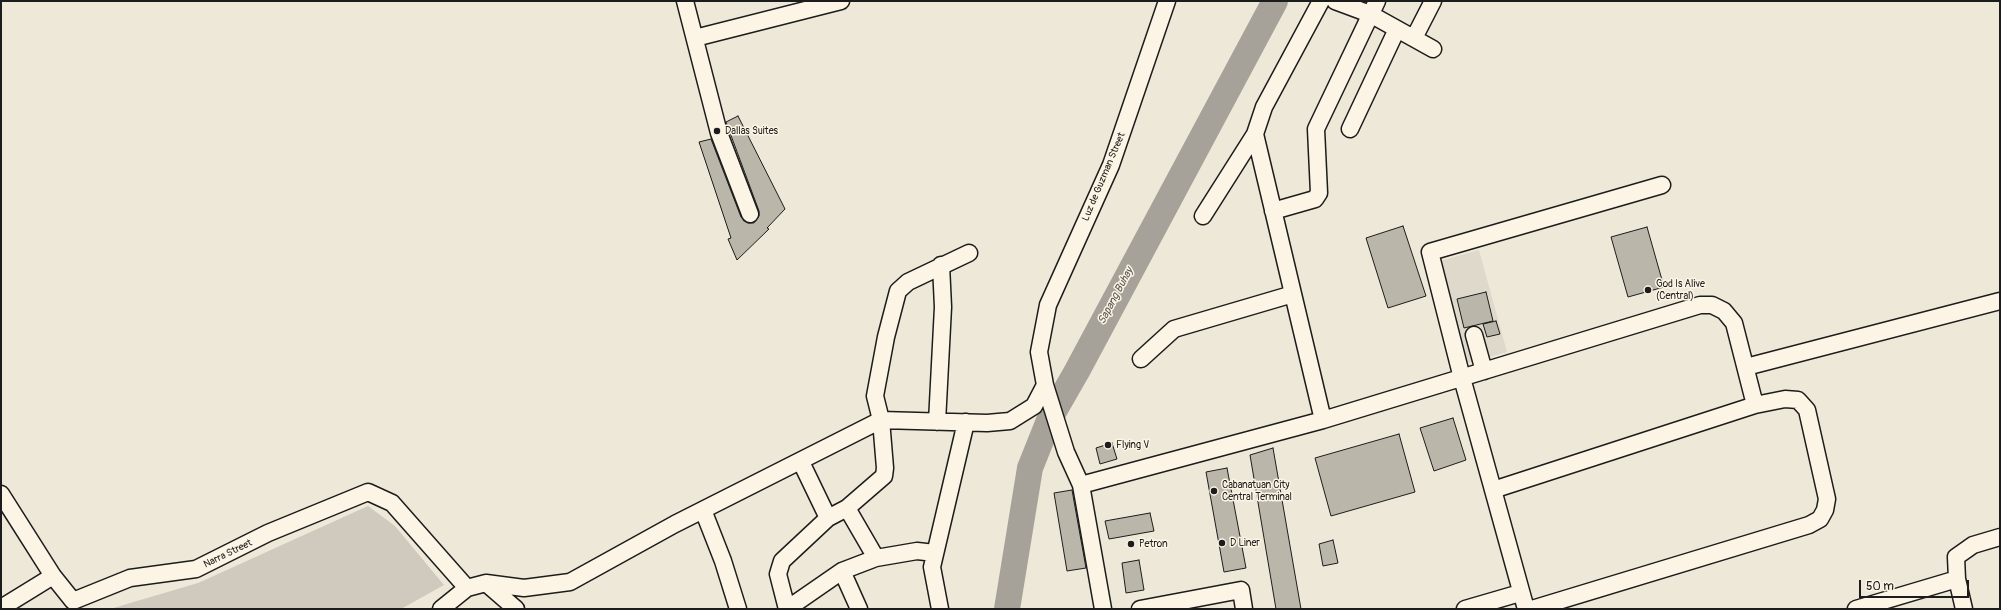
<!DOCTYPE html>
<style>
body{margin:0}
#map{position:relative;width:2001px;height:610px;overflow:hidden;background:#eee8d9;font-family:Pangolin,sans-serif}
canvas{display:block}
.frame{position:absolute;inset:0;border:2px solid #1c1c1c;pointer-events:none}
.scale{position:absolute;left:1859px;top:580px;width:110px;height:18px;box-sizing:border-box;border:2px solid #1c1c1c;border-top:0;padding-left:5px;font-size:12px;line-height:14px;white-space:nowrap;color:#1c1c1c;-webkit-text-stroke:3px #fcf5e5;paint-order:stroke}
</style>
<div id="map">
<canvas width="2001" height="610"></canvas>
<div class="frame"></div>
<div class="scale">50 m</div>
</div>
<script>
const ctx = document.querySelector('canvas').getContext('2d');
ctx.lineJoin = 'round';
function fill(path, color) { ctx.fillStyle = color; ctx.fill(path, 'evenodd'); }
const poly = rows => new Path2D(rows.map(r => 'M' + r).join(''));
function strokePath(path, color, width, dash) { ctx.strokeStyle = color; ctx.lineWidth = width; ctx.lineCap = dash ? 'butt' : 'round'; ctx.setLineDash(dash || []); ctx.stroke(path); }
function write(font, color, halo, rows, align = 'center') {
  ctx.font = font + ' Pangolin,sans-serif'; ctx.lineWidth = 3; ctx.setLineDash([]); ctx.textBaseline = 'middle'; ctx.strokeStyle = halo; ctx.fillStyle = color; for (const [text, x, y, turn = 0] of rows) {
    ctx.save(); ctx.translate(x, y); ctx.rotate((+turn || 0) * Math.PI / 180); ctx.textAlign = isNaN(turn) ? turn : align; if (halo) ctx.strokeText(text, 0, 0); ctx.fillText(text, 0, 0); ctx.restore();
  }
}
const built = poly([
 [1479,250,1507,352,1468,363,1440,261]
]);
const green = poly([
 [368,506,395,526,444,585,401,609,110,609,198,583]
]);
const river = poly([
 [1007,609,1030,468,1050,418,1077,371,1275,1]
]);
const building = poly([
 [738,116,785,209,767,228,769,229,737,260,728,239,731,238,699,142,711,139,741,217,748,223,754,223,759,216,759,211,726,122,738,116],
 [1403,226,1426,296,1388,308,1366,238,1403,226],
 [1647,227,1664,287,1628,297,1611,237,1647,227],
 [1486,292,1493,321,1464,328,1457,299,1486,292],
 [1496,321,1500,334,1487,337,1483,324,1496,321],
 [1453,418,1466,460,1434,471,1420,428,1453,418],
 [1399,434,1415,492,1331,516,1315,458,1399,434],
 [1112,443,1117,459,1100,464,1096,448,1112,443],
 [1273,448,1301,609,1276,609,1250,455,1273,448],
 [1227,468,1246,568,1224,572,1206,472,1227,468],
 [1072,490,1086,568,1067,571,1054,493,1072,490],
 [1150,513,1154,531,1109,539,1105,521,1150,513],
 [1333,540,1338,563,1323,566,1319,544,1333,540],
 [1139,560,1144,590,1126,593,1122,563,1139,560]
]);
const minor = poly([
 [685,1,719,133,750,214],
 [1321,1,1264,107,1255,134,1323,420],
 [1335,1,1370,14,1433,49],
 [695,38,841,1],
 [1414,38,1433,1],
 [1350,129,1397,29],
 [1273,211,1315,199,1319,193,1316,129,1377,1],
 [1203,216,1255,134],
 [1474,335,1484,371],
 [1141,359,1174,329,1293,294],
 [1746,367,2000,301],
 [937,422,943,307,941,265],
 [801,462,828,518],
 [1081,485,1323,420,1700,305,1712,305,1724,311,1734,323,1755,405],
 [1493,490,1755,405,1785,399,1798,400,1807,410,1827,499,1825,510,1820,519,1809,525,1532,609],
 [1,494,53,576,73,601,130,578,196,569,268,533,368,492,392,503,467,588],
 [847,508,876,558],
 [703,510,723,561,738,609],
 [842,571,859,609],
 [486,583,516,609],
 [1,608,53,576],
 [441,609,467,588,486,583,524,588,570,582,675,524,881,420,987,423,1010,421,1034,406,1045,385],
 [787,609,778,574,782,561,828,518,847,508,884,476,885,468,881,420,875,396,886,337,898,291,908,282,969,253],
 [787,609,842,571,876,558,917,551,935,553],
 [940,609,932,567,966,422],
 [1103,609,1081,485,1066,452,1045,385,1039,352,1048,305,1111,165,1167,1],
 [1140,609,1241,590,1244,609],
 [1465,609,1520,593],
 [1526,609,1462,378,1430,252,1662,185],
 [1856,609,1957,579],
 [1964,609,1957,579,1956,557,1973,545,2000,537]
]);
const markers = [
 [717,131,4,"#1c1c1c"],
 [1648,290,4,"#1c1c1c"],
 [1108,445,4,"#1c1c1c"],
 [1214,491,4,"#1c1c1c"],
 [1222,543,4,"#1c1c1c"],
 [1131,544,4,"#1c1c1c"]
];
const poiNames = [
 ["Dallas Suites",725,131],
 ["God Is Alive",1656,284],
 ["(Central)",1656,296],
 ["Flying V",1116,445],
 ["Cabanatuan City",1222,485],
 ["Central Terminal",1222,497],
 ["D Liner",1230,543],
 ["Petron",1139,544]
];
const streetNames = [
 ["Luz de Guzman Street",1104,177,-67],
 ["Narra Street",228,554,-26]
];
const waterNames = [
 ["Sapang Buhay",1116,296,-62]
];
fill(built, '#ded9cb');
fill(green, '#cfcabd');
strokePath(river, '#a7a299', 26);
fill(building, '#bab6aa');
strokePath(building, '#1c1c1c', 1);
strokePath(minor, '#1c1c1c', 19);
strokePath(minor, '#fcf5e5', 16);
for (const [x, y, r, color] of markers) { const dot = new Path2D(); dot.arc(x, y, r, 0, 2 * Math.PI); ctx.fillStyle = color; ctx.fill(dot); strokePath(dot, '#fcf5e5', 1.5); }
write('10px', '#1c1c1c', '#fcf5e5', poiNames, 'left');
write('10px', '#1c1c1c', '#fcf5e5', streetNames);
write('italic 11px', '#5b5854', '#fcf5e5', waterNames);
</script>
